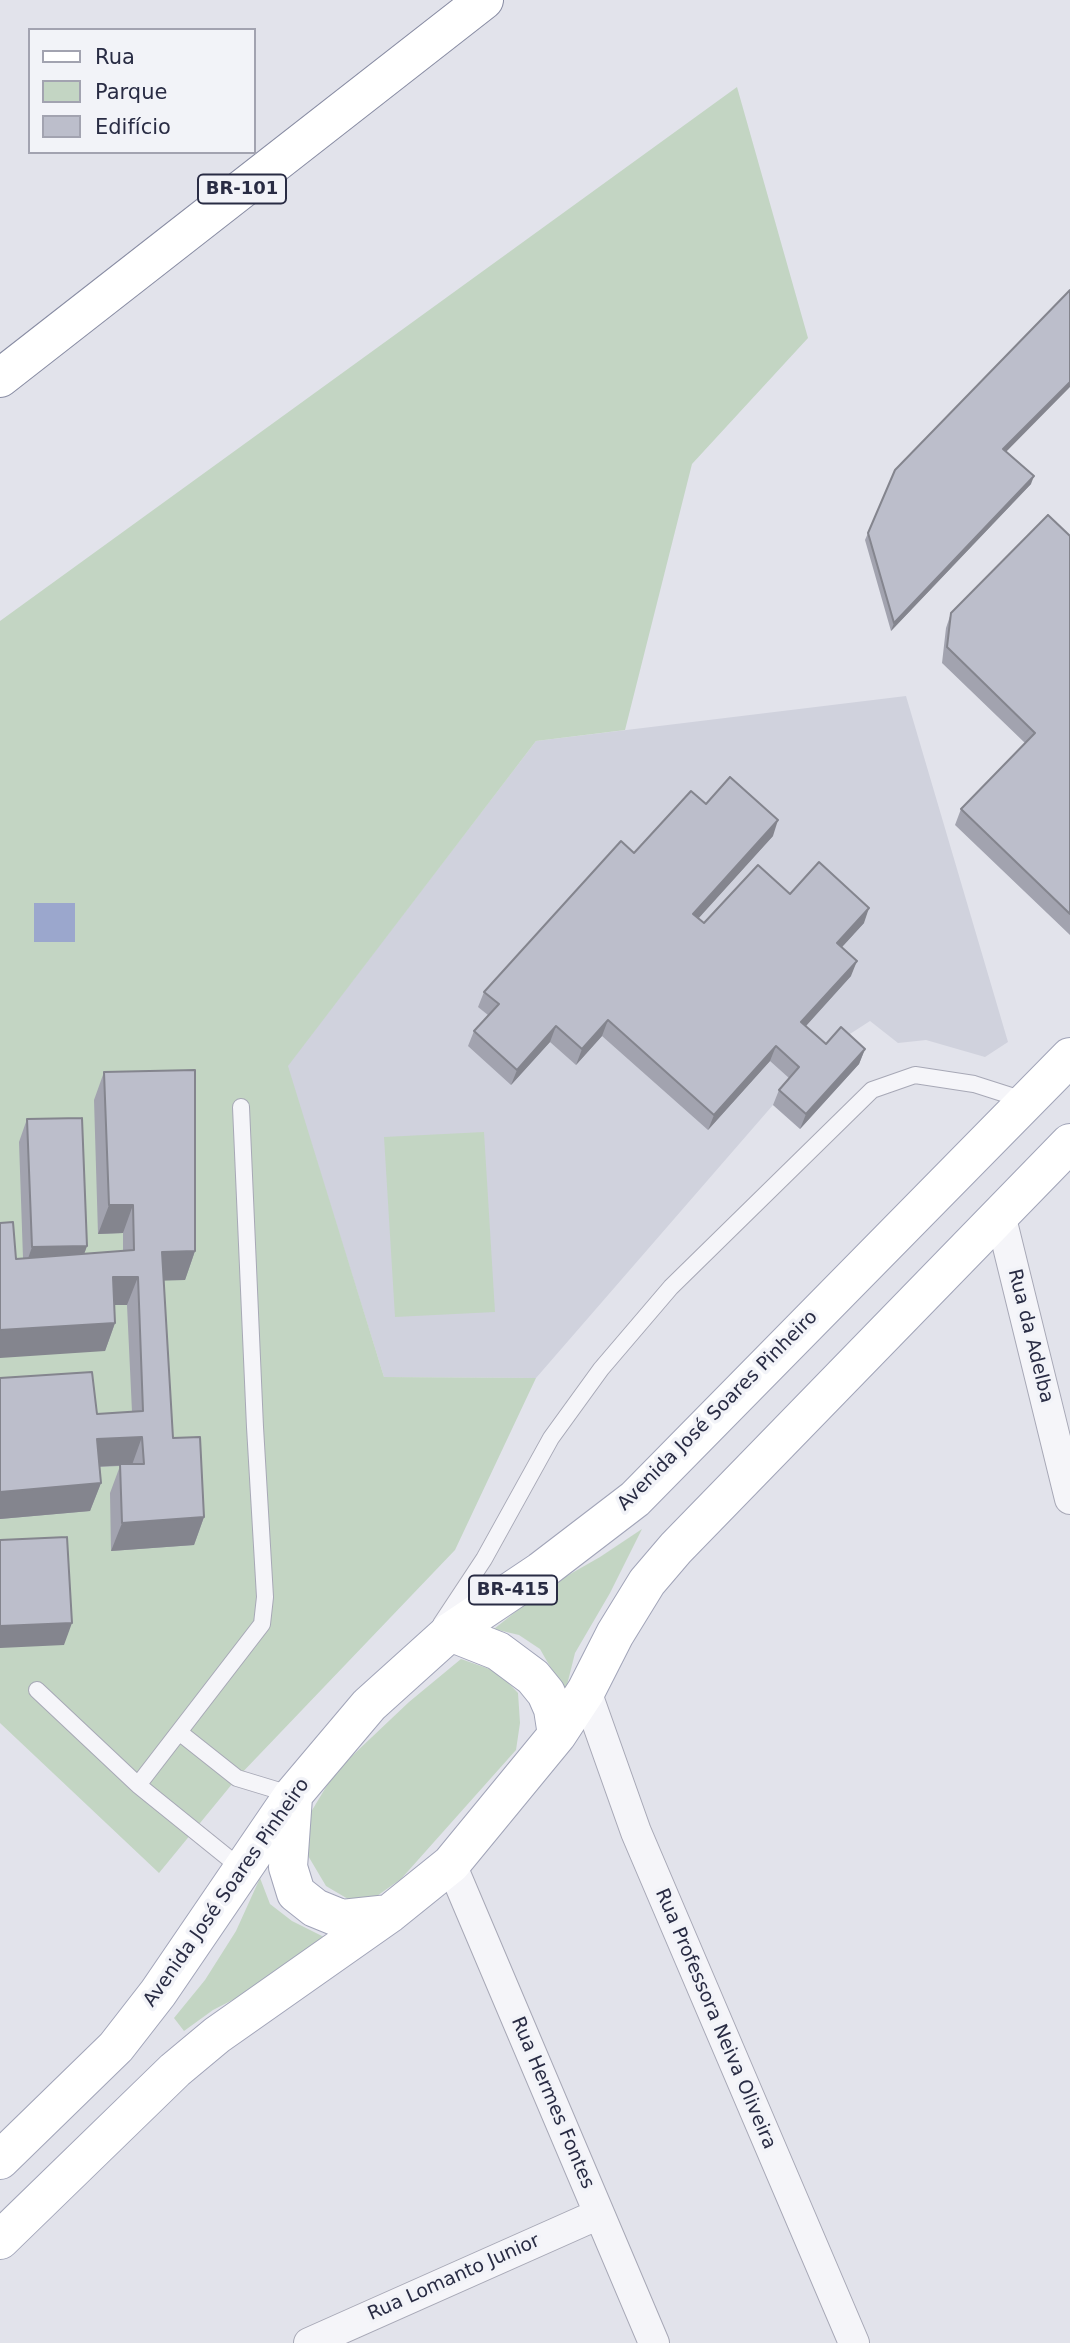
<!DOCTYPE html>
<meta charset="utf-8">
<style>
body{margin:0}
#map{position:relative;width:1070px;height:2343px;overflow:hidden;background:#e2e3eb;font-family:"DejaVu Sans",sans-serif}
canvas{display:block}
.legend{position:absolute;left:28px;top:28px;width:228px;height:126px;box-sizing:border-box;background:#f2f3f8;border:2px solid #a2a3b0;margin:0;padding:9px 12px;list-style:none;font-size:21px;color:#292c44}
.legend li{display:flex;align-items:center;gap:14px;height:35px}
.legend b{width:35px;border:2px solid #a2a3b0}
</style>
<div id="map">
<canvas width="1070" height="2343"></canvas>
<ul class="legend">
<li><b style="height:9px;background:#fff"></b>Rua</li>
<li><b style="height:19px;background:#c3d5c3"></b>Parque</li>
<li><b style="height:19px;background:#bcbecb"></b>Edifício</li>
</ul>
</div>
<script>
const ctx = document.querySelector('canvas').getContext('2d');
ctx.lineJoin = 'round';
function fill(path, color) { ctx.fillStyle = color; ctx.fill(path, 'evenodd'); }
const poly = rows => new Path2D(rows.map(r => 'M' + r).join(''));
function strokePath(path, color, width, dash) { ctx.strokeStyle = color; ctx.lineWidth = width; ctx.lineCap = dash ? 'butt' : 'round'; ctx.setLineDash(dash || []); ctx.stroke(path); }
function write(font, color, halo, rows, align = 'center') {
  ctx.font = font + ' "DejaVu Sans",sans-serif'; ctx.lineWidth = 7; ctx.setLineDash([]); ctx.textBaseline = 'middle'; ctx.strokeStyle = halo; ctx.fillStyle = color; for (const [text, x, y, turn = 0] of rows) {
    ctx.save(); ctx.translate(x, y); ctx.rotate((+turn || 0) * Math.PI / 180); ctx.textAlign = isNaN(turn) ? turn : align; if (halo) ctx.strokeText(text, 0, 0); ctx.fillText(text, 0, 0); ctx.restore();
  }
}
const built = poly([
 [906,696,1008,1042,985,1057,926,1040,898,1043,870,1021,836,1043,859,1064,800,1129,773,1105,536,1378,384,1377,287,1066,536,741]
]);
const green = poly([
 [737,87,808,338,692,464,625,730,536,741,288,1066,384,1377,536,1378,455,1550,237,1778,159,1873,0,1723,0,621],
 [484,1132,495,1312,395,1317,384,1137],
 [642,1529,610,1593,575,1653,565,1693,540,1649,519,1635,494,1629,544,1589,600,1557],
 [461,1659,498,1672,518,1693,520,1723,516,1750,401,1879,374,1898,348,1899,326,1886,307,1854,305,1822,335,1772,409,1702],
 [260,1878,270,1904,292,1921,324,1937,254,1989,213,2010,184,2031,174,2018,205,1980,236,1931]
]);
const water = poly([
 [34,903,75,903,75,942,34,942]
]);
const lane = poly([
 [441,1624,484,1559,551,1438,601,1369,671,1287,872,1090,915,1075,974,1084,1024,1100],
 [37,1690,138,1785,262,1624,265,1597,255,1427,241,1107],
 [179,1732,237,1778,293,1795],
 [138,1785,242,1869]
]);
const street = poly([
 [1000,1214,1070,1499],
 [586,1691,636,1832,854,2343],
 [451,1864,654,2343],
 [309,2343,599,2214]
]);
const primary = poly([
 [450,1632,498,1651,533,1677,546,1693,553,1709,557,1735],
 [293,1797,288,1867,296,1893,315,1908,342,1919,389,1914],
 [0,2160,116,2047,158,1993,293,1795,369,1705,450,1632,541,1571,635,1499,1070,1057],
 [0,2240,175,2070,217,2035,389,1914,451,1864,557,1735,586,1691,615,1634,647,1582,676,1548,1070,1143]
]);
const highway = poly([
 [0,378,484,0]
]);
const wall = poly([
 [1006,452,1031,484,891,631,865,540,868,533],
 [1070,536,1070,935,955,825,961,809,1025,743,942,663,946,628,951,613],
 [773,836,698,918,704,923,790,894,864,923,842,947,851,976,806,1026,826,1044,865,1049,859,1064,800,1129,773,1105,779,1090,789,1078,770,1061,708,1130,602,1036,576,1065,550,1042,511,1085,468,1046,474,1031,488,1015,478,1007,484,992,634,853],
 [104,1072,195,1251,185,1280,164,1280,173,1438,204,1517,194,1545,111,1551,110,1493,120,1466,99,1467,101,1483,90,1511,0,1519,0,1378,97,1414,132,1412,127,1305,114,1305,115,1323,105,1351,16,1259,23,1258,19,1142,27,1119,87,1246,84,1254,123,1251,123,1233,98,1234,94,1100]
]);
const shadedWall = poly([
 [1070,382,1070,387,1001,457,1003,449],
 [1034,476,1031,484,891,631,894,623],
 [778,820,773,836,688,930,693,914],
 [869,908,864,923,831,959,837,943],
 [857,961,851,976,795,1038,801,1022],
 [608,1020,602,1036,576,1065,582,1049],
 [556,1026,550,1042,511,1085,517,1070],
 [776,1046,770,1061,708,1130,714,1115],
 [865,1049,859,1064,800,1129,806,1114],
 [109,1205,133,1205,123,1233,98,1234],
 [87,1246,79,1268,24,1270,32,1247],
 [195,1251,185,1280,152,1281,162,1252],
 [113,1277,138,1277,127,1305,103,1305],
 [115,1323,105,1351,0,1358,0,1330],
 [142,1437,132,1465,87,1467,97,1439],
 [101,1483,90,1511,0,1519,0,1492],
 [204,1517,194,1545,111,1551,122,1523],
 [72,1623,64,1645,0,1648,0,1626]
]);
const building = poly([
 [1070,290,1070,382,1003,449,1034,476,894,623,868,533,895,470,1070,290],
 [1048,515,1070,536,1070,914,961,809,1035,733,947,647,951,613,1048,515],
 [730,777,778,820,693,914,704,923,758,865,790,894,819,862,869,908,837,943,857,961,801,1022,826,1044,841,1027,865,1049,806,1114,779,1090,799,1067,776,1046,714,1115,608,1020,582,1049,556,1026,517,1070,474,1031,499,1004,484,992,621,841,634,853,691,791,706,804,730,777],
 [195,1070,195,1251,162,1252,173,1438,200,1437,204,1517,122,1523,120,1464,144,1464,142,1437,97,1439,101,1483,0,1492,0,1378,92,1372,97,1414,143,1411,138,1277,113,1277,115,1323,0,1330,0,1223,13,1222,16,1259,134,1250,133,1205,109,1205,104,1072,195,1070],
 [82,1118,87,1246,32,1247,27,1119,82,1118],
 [67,1537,72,1623,0,1626,0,1540,67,1537]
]);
const shields = [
 [242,189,88],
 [513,1590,88]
];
const shieldNames = [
 ["BR-101",242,189],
 ["BR-415",513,1590]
];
const streetNames = [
 ["Rua da Adelba",1030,1336,76],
 ["Avenida José Soares Pinheiro",718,1411,-45],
 ["Avenida José Soares Pinheiro",227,1893,-55],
 ["Rua Professora Neiva Oliveira",715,2019,67],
 ["Rua Hermes Fontes",552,2103,67],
 ["Rua Lomanto Junior",454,2278,-24]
];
fill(built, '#d0d2dd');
fill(green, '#c3d5c3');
fill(water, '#9ba7cd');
strokePath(lane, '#a7a8b6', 18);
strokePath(street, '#a7a8b6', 32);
strokePath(primary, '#a1a4b8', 40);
strokePath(highway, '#888ca3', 40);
strokePath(lane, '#f5f5f9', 16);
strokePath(street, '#f5f5f9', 30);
strokePath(primary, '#fff', 38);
strokePath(highway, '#fff', 38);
fill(wall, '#a2a3af');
fill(shadedWall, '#84858e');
fill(building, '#bcbecb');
strokePath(building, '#84858e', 2);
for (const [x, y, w] of shields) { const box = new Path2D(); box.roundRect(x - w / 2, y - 14.5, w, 29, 5); ctx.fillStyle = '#f2f3f8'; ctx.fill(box); strokePath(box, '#292c44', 2); }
write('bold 18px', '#292c44', null, shieldNames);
write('19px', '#292c44', '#f2f3f8', streetNames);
</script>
